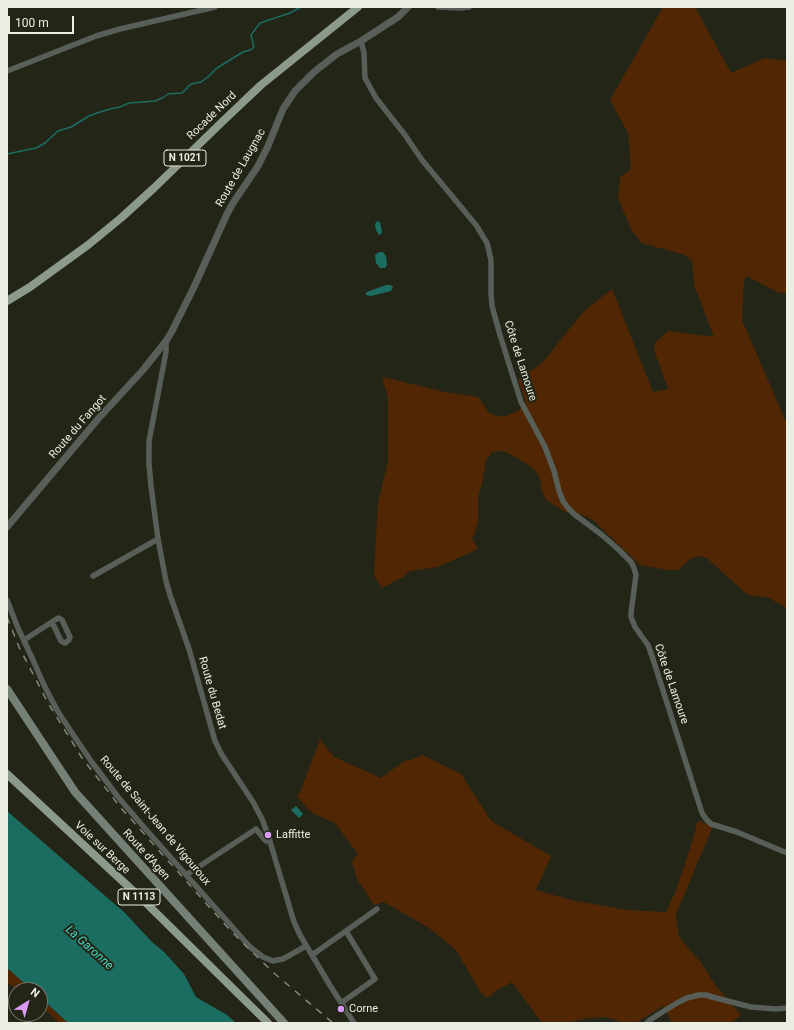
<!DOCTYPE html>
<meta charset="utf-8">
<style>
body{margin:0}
#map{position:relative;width:794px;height:1030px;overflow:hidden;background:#232617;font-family:Roboto,sans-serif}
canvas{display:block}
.frame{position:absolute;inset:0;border:8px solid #ebeee3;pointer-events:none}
.north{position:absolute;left:8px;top:982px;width:40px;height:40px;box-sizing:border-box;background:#232617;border:1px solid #737669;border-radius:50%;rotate:37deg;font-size:11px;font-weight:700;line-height:16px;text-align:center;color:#ebeee3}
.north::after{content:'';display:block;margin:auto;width:14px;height:18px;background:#db99f6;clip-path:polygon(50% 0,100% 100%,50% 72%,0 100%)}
.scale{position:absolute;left:8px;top:16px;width:66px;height:18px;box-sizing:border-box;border:2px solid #ebeee3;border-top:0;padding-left:5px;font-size:12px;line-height:14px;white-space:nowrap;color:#ebeee3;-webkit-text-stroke:3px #232617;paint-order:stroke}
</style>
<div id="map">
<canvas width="794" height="1030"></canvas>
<div class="frame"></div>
<div class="north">N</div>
<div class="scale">100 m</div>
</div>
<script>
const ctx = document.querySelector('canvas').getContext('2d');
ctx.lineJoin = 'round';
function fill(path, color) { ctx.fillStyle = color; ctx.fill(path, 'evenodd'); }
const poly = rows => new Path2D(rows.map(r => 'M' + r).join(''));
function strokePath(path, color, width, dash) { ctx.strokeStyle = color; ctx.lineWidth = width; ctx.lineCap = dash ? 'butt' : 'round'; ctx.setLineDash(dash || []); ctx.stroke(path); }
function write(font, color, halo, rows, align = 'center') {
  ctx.font = font + ' Roboto,sans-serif'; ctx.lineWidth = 4; ctx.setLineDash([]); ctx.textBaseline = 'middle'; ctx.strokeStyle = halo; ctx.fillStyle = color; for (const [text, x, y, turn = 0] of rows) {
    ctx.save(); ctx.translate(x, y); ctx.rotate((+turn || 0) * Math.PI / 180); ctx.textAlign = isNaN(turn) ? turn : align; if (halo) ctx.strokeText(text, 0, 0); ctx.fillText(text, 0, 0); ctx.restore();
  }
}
const green = poly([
 [663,7,695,7,731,73,765,58,787,61,787,294,777,292,747,276,744,280,742,320,787,424,787,608,767,597,751,596,744,592,708,559,701,556,694,557,683,565,680,569,676,570,668,570,640,565,593,520,583,515,565,512,546,500,542,491,540,479,535,470,519,459,504,451,492,452,486,460,482,484,478,497,478,522,474,535,472,539,478,549,438,567,410,571,403,577,382,588,374,576,378,502,388,462,388,398,382,377,445,392,478,397,490,414,503,417,518,411,526,403,518,380,543,362,584,311,612,289,653,392,668,389,655,353,654,344,668,331,714,337,694,285,692,261,685,255,642,243,632,231,618,198,620,177,631,169,628,133,610,100],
 [319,738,334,757,381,778,406,760,410,760,423,755,461,774,491,821,551,856,536,890,571,900,627,910,666,912,675,893,686,861,698,821,713,826,676,914,677,924,679,937,702,964,715,985,741,1015,731,1023,672,1023,663,1006,636,1023,625,1023,606,1017,589,1018,564,1023,542,1023,512,982,494,992,491,996,486,997,481,993,456,950,429,928,384,902,374,905,357,879,352,861,358,854,335,823,316,815,308,809,297,797,299,794,320,740],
 [7,968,32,990,24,990,14,987,7,983],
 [40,998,68,1023,59,1023,40,1005]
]);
const water = poly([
 [377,221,380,222,382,232,381,234,379,235,376,230,375,224],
 [379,252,383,252,386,256,387,265,385,268,380,268,376,263,375,255],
 [386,285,390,285,392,286,393,287,391,291,371,296,366,295,366,293,367,292],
 [296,806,303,814,299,818,291,810],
 [7,811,125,913,152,942,164,952,184,974,196,997,227,1015,236,1023,68,1023,40,997,40,990,32,990,7,968]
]);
const stream = poly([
 [7,154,36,148,45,143,58,131,71,127,89,116,97,113,110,109,120,107,129,103,155,101,162,98,168,94,182,93,191,84,201,82,209,76,217,68,243,52,250,50,254,47,251,35,260,23,290,13,301,7]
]);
const minor = poly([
 [438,7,461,8,469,7],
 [361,41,364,53,365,78,376,98,405,135,422,160,476,225,487,243,491,260,491,293,492,306,500,335,521,402,545,447,554,471,559,491,563,501,568,508,574,514,602,535,619,550,631,562,634,568,636,575,631,613,631,617,635,627,648,645,653,659,702,813,706,819,711,824,737,832,787,853],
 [7,71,96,36,120,29,215,7],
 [166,341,166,352,149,441,149,464,151,486,158,539,166,581,170,595,189,649,215,741,222,755,253,802,262,819,268,835,294,922,300,935,331,987,354,1023],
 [93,576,158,539],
 [7,600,18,628,33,660,44,685,57,710,72,733,91,761,118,797,149,833,235,930,250,947,263,957,273,961,277,960,283,959,306,946],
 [24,640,58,618,59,618,62,620,70,637,69,640,65,643,61,641,54,626,51,623],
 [186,875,256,829,264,839,266,841,270,841],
 [312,955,377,909],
 [341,1003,375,979,346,931],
 [647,1023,650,1020,664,1011,677,1003,687,998,699,995,706,995,716,998,751,1007,776,1009,787,1008]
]);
const tertiary = poly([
 [7,527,98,419,143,370,166,341,171,333,194,287,227,214,233,203,258,166,268,146,283,109,295,91,314,72,328,61,337,54,361,41,398,17,408,7]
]);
const secondary = poly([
 [7,689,75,792,284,1023]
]);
const primary = poly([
 [7,301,30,287,88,245,121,218,154,188,223,121,261,85,358,7],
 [7,774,144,901,268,1023]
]);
const rail = poly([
 [7,617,19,647,48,703,82,758,121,808,229,929,248,948,275,974,333,1023]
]);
const markers = [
 [268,835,4,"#db99f6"],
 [341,1009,4,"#db99f6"]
];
const shields = [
 [185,158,42],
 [139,897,42]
];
const shieldNames = [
 ["N 1021",185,158],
 ["N 1113",139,897]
];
const streetNames = [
 ["Rocade Nord",212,116,-44],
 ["Route de Laugnac",241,168,-60],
 ["Côte de Lamoure",520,361,72],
 ["Route du Fangot",78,427,-49],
 ["Côte de Lamoure",671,684,71],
 ["Route du Bedat",212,693,74],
 ["Route de Saint-Jean de Vigouroux",155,821,50],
 ["Voie sur Berge",102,848,43],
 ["Route d'Agen",146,855,48]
];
const poiNames = [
 ["Laffitte",276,835],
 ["Corne",349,1009]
];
const waterNames = [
 ["La Garonne",89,948,42]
];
fill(green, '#512604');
fill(water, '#1b6c61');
strokePath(stream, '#1b6c61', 1.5);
strokePath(minor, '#585f59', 5.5);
strokePath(tertiary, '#585f59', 7);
strokePath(secondary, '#758077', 8);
strokePath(primary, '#8c9a8e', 8);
strokePath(rail, '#84877a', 1.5, [7, 7]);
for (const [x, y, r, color] of markers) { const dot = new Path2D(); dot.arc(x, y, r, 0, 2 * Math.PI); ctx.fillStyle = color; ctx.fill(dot); strokePath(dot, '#232617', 1.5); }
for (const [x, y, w] of shields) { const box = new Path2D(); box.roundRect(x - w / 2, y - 8, w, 16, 3); ctx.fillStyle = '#232617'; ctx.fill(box); strokePath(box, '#ebeee3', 1); }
write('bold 10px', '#ebeee3', null, shieldNames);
write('11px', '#ebeee3', '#232617', streetNames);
write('11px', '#ebeee3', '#232617', poiNames, 'left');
write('italic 12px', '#46dbc7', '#232617', waterNames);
</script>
